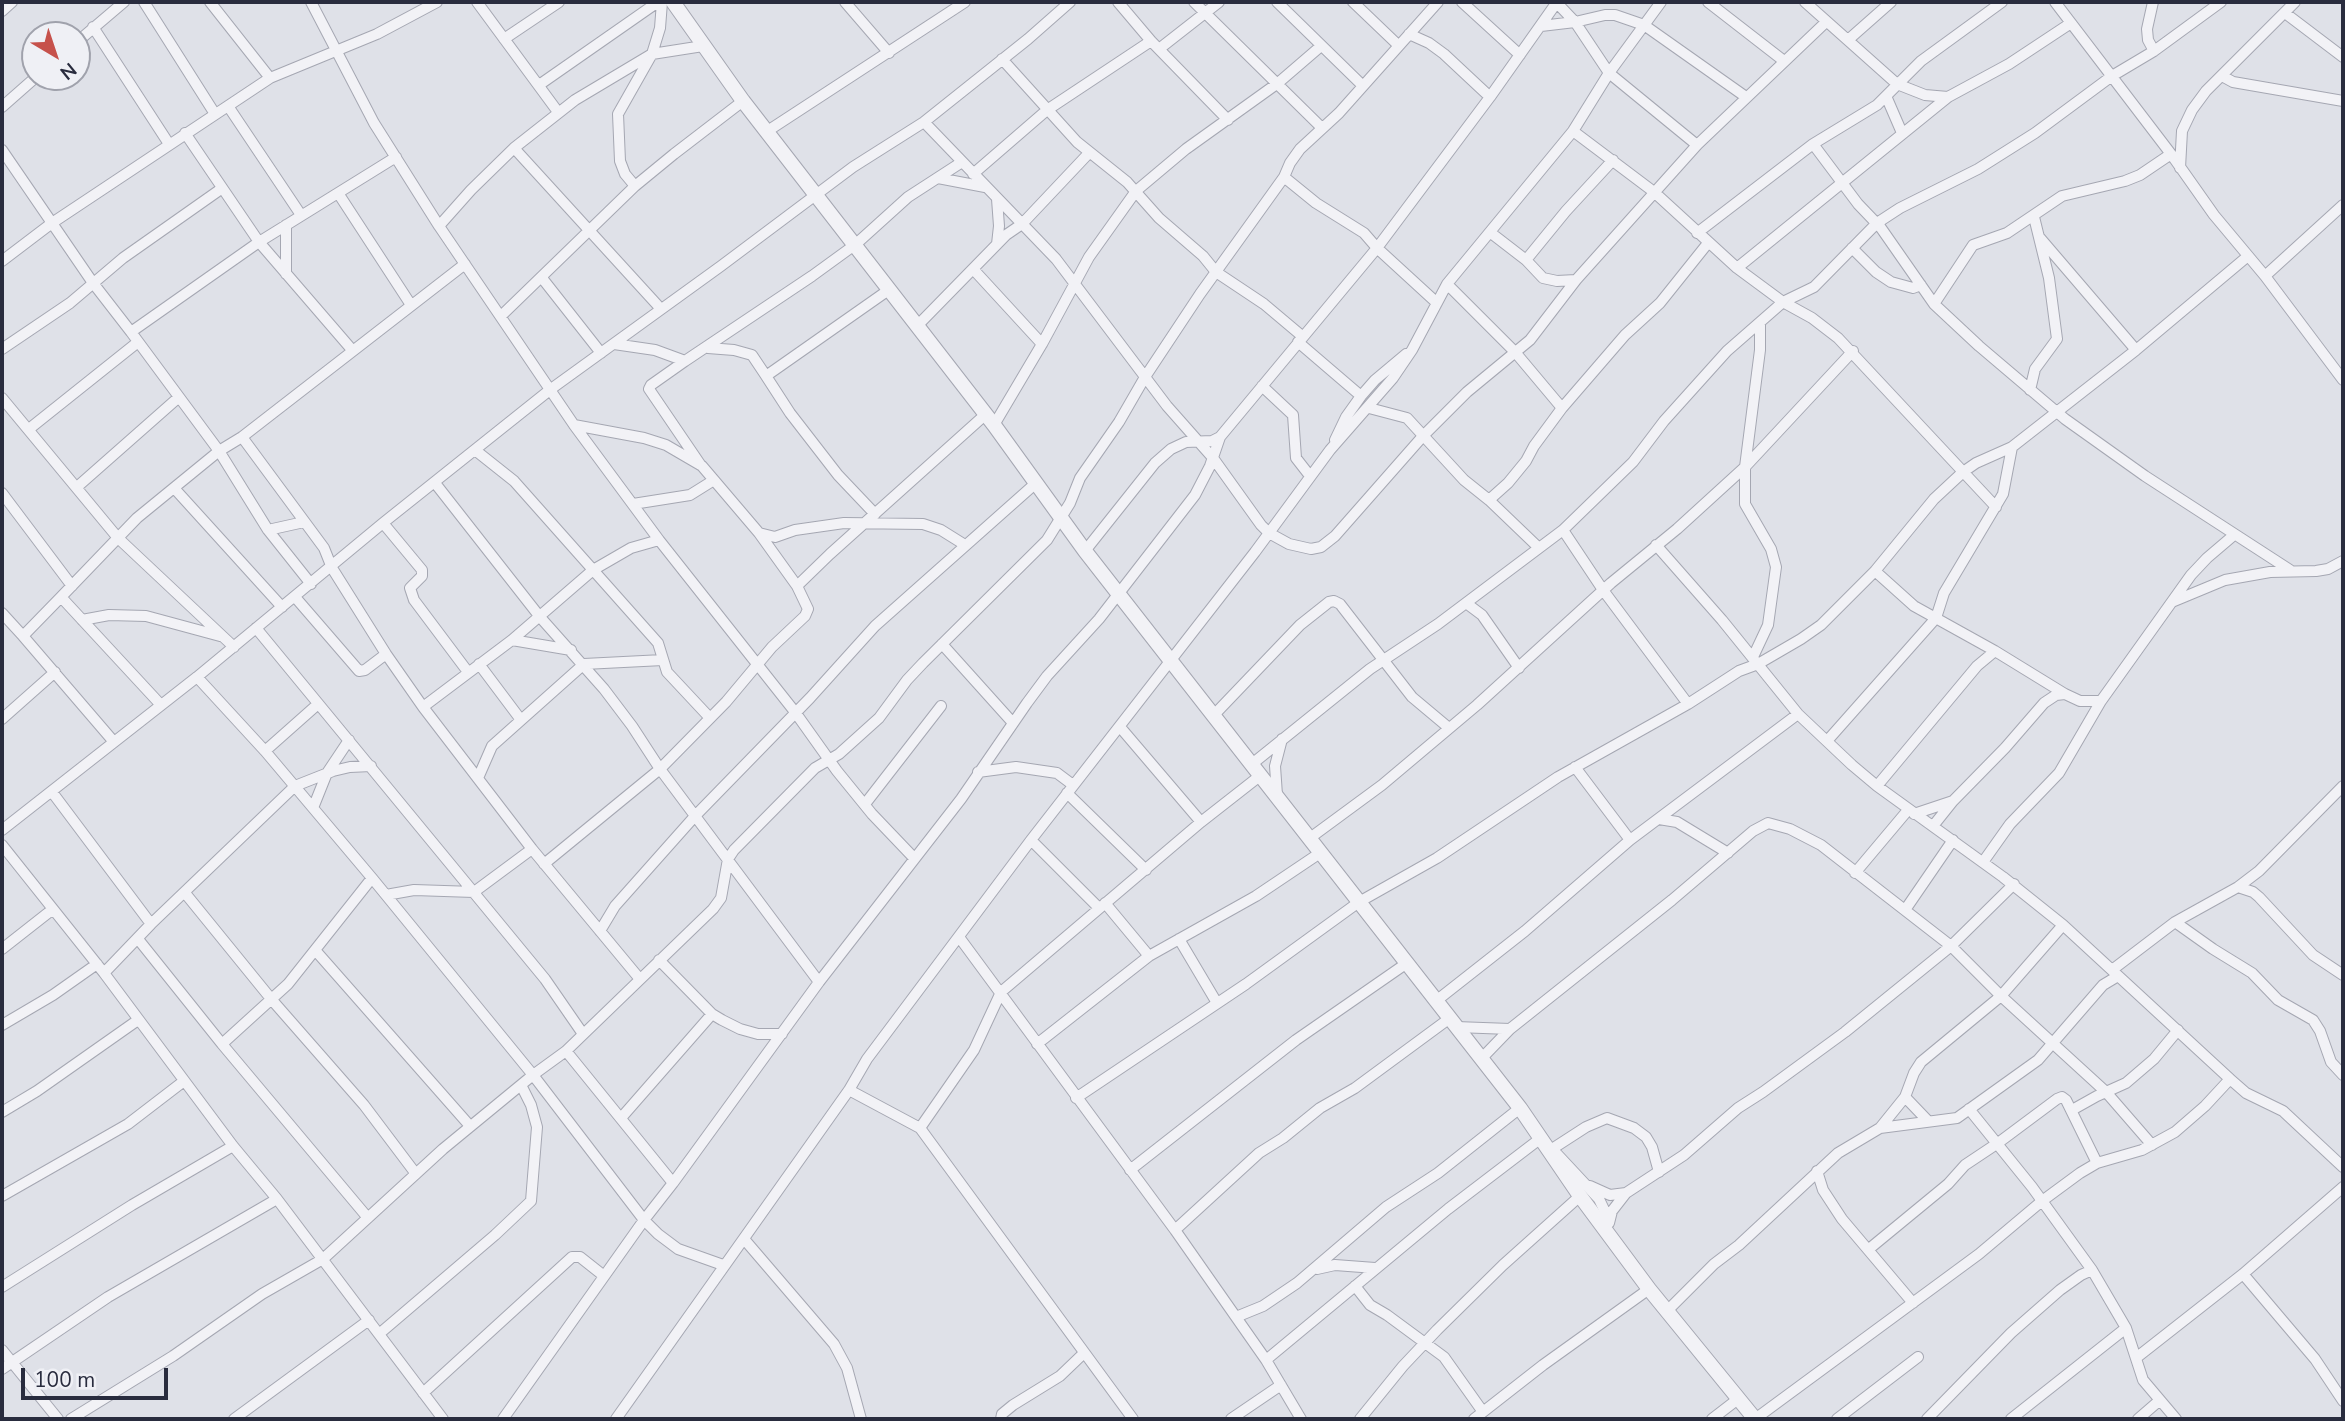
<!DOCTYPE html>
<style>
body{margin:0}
#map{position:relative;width:2345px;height:1421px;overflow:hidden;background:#dfe1e8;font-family:"Nunito Sans",sans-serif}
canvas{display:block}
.frame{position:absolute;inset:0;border:4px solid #292c3e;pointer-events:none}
.north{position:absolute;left:21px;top:21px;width:70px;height:70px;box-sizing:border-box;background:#eff0f5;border:2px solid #a0a2ac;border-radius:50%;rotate:141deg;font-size:19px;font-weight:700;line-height:28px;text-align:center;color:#292c3e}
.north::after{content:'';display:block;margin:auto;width:24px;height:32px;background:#c6514b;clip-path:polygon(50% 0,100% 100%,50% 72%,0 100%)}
.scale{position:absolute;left:21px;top:1368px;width:147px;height:32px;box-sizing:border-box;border:4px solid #292c3e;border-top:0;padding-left:9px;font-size:21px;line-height:24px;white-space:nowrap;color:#292c3e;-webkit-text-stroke:5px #eff0f5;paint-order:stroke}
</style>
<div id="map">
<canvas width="2345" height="1421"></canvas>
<div class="frame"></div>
<div class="north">N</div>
<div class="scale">100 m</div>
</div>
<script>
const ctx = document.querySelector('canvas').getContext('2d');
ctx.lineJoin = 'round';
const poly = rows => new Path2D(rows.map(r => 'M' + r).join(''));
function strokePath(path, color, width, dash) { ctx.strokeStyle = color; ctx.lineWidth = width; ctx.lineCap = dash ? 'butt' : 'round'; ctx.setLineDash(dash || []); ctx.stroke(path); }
const minor = poly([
 [144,2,215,114],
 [210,2,270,78],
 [311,2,374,123,439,226,574,425,659,540,795,712,837,771,872,814,914,858],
 [477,2,558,112],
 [845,2,889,53],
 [1118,2,1151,41,1228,120],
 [1194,2,1322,128],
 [1277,2,1362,85],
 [1353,2,1398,45],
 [1462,2,1520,55],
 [1708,2,1784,61],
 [1805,2,1897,84,1925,95,1948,97],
 [2055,2,2171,154,2214,215,2265,276,2343,380],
 [2153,2,2147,29,2148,40,2154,51],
 [1557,3,1575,22,1609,73,1697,145],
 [2,11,12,2],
 [2285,13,2343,57],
 [1541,26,1575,22,1605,15,1615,15,1644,25,1746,97],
 [93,27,169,144],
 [1409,34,1429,43,1444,54,1490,97],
 [504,39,559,2],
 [1848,40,1891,2],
 [77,42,124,2],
 [1159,49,1219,2],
 [1002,59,1077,142,1127,182,1159,218,1203,256,1216,272,1264,304,1302,336],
 [2222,76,2233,82,2343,101],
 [539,85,658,2],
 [1886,96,1902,133],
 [228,106,301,215],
 [2,107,36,77],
 [924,122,1056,259,1167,406,1213,458,1261,525,1269,533,1289,544,1311,549,1321,547,1335,536,1423,436,1467,392,1530,340,1576,280,1697,145,1826,22],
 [1573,131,1654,192,1737,268,1783,302,1812,318,1838,338,1996,507],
 [766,132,965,2],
 [185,133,259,242,353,351],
 [1813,144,1858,204,1881,228,1934,304,1979,346,2065,419,2145,476,2290,570],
 [514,148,661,309],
 [2,150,93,283,131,332],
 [2180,168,2182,131,2192,110,2206,91,2295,2],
 [973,174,1047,110,1151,41],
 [1284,177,1316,203,1364,233,1377,248,1437,303],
 [938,178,985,187],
 [635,186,625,174,620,161,618,114,652,54,660,28,662,2],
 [338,193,411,305],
 [439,226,471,190,514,148,575,100,652,54,703,46],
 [1491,233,1526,260,1543,278,1557,281,1576,280],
 [1697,233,1813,144,1877,105,1921,61,2002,2],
 [2040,238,2136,350],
 [997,244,999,226,997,199],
 [1852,248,1876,272,1891,282,1913,288,1921,285],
 [1526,260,1566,211,1613,160],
 [2,261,52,223,270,78,377,34,437,2],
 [1737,268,1948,97,2009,64,2071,23],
 [973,269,1042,344],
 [286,274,286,225],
 [2265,276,2343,205],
 [542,278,601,353],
 [1447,284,1515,352,1562,408],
 [1934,304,1973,245,2007,233,2062,196,2125,181,2140,175,2171,154],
 [502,315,635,186,674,154,743,101],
 [918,325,1006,235,1022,224,1089,153],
 [1298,342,1361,396],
 [614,344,655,350,685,361,812,276,856,244,908,197,962,162],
 [708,348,734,350,752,355,766,376],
 [2,349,70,303,123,258,221,189],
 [685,361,651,385,649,389,700,464],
 [1262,386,1293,415,1296,458,1310,476],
 [2030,390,2035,369,2057,339,2049,278,2034,217],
 [2,398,118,538,234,647],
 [1369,408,1407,418,1464,480,1489,500,1538,547],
 [994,425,1042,344,1089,257,1136,191,1186,149,1278,83,1321,46],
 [29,429,138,342],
 [242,437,324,548,332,568,386,654,423,707,532,849,639,978],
 [1335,440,1346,417,1361,396,1375,380,1406,354],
 [475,450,514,481,658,643,667,672,710,718],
 [435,483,540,617,604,689,632,726,660,769,819,982],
 [77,487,179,397],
 [174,488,282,607],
 [2,493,72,586],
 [1489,500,1508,483,1526,461,1534,446,1562,408,1625,335,1660,303,1708,243],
 [633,504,690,495,714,480],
 [875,514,838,475,790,413,766,376,890,289],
 [383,523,422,570,422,576,410,588,414,600,468,672],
 [268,530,304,522],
 [1563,530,1603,590,1688,704],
 [759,533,775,537,795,530,844,523,923,524,941,530,965,545],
 [1656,545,1722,620,1798,714,1852,765,1877,786,2003,877,2063,925,2230,1079,2246,1093,2283,1111,2343,1167],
 [1085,551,1155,463,1171,449,1186,442,1212,441,1220,437],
 [1875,571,1914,606,1995,651,2065,694,2080,701,2101,701],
 [311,584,268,530,219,451,131,332,259,242,396,157],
 [797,586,830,554,986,414],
 [61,597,137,518,219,451,242,437,465,264],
 [295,597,359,671,365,670,386,654],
 [2172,602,2225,580,2270,572,2316,571,2328,569,2343,561],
 [1466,603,1482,615,1519,668],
 [2,613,23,636,61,597,161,705],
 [82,620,109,615,146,616,220,636],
 [256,628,545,979,583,1034],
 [23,636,114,742],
 [512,640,571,650],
 [942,644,1013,723],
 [1753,657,1768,625,1776,567,1771,549,1745,504,1745,467,1760,350,1760,323],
 [479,664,521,720],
 [197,677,265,751,372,878,533,1075,644,1220,658,1234,678,1249,723,1265],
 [423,707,512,640,593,570,631,548,659,540],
 [1213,716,1300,625,1329,602,1334,601,1340,604,1412,697,1449,728],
 [2,719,55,672],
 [1120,727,1201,822],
 [1827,741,1936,618,1944,593,2003,494,2012,447],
 [265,751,318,704],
 [1252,764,1370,669,1438,624,1563,530,1633,462,1664,421,1727,351,1783,302,1814,287,1877,223,1900,208,1978,169,2035,133,2112,76,2154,51,2221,2],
 [1575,767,1630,840],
 [978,772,1016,767,1057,773,1073,785],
 [478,778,492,746,584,664,663,660],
 [1877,786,1977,666,1995,651],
 [52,792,151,924],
 [1067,793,1146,870],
 [1277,795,1275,766,1282,739],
 [865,804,941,706],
 [313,808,327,773,349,740],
 [1914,814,1953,801],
 [1659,819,1677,822,1728,853],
 [1933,826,1953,801,2005,748,2044,703,2056,695,2065,694],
 [2,830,197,677,383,523,551,389,721,266,853,167,924,122,1028,39,1070,2],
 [1310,838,1382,785,1477,705,1611,583,1677,529,1745,467,1853,351],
 [1031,840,1099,908],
 [2,845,104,973,233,1146,277,1199,443,1419],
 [1983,862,2010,824,2059,773,2101,701,2191,575,2207,558,2234,535],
 [544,864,660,769,726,702,772,647,805,616,808,609,797,586,759,533,702,466,666,445,644,438,574,425],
 [1855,873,1908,810],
 [2238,887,2253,892,2259,897,2313,955,2343,975],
 [185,893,272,1000,364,1105,416,1174],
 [386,895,414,890,474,892,532,849],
 [1105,903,1149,956,1256,896,1320,853],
 [1905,910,1953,840],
 [2175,922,2213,949,2252,973,2278,1000,2313,1020,2320,1031,2331,1062,2343,1075],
 [600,931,615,906,695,816,810,698,875,626,1036,483],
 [959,937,1175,1230,1266,1360,1301,1419],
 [138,939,222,1044,368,1218],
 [1179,939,1217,1003],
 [2,949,53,909],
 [315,950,470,1126],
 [659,960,712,1014,722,1020,740,1029,758,1034,782,1034],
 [2112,970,2175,922,2238,887,2259,871,2343,786],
 [104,973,151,924,295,786,333,771,350,767,371,766],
 [1436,1001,1525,931,1630,840,1798,714],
 [2,1025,53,995,97,964],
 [1456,1027,1510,1029],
 [222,1044,288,984,372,878],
 [1037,1044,1149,956],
 [566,1051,673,1183],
 [1481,1059,1510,1029,1672,900,1753,831,1768,823,1790,829,1821,845,1951,946,2001,996,2106,1092,2152,1145],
 [849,1090,920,1128,974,1050,1001,992,1201,822,1261,775],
 [1905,1097,1928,1121],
 [1076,1098,1246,984,1359,902,1437,858,1558,777,1688,704,1739,671,1758,664,1801,639,1821,625,1875,571,1934,499,1963,472,1976,463,2012,447,2136,350,2248,256],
 [1969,1109,2032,1187,2092,1270,2126,1328,2143,1380,2176,1419],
 [2072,1110,2097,1096,2126,1083,2154,1059,2178,1030],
 [2,1112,37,1091,138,1020],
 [621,1118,712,1014],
 [920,1128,1133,1419],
 [1880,1128,1905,1097,1914,1073,1921,1062,2001,996,2063,925],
 [1552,1149,1586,1127,1607,1118,1634,1128,1646,1137,1652,1147,1659,1172],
 [1557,1154,1599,1199,1609,1220],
 [1130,1170,1296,1040,1407,963],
 [1817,1171,1823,1190,1842,1219,1913,1303],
 [1590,1186,1610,1195,1626,1193],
 [2,1196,128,1124,184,1081],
 [1609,1223,1612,1211,1626,1193,1684,1155,1738,1108,1763,1092,1845,1032,1951,946,2014,884],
 [1175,1230,1259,1153,1283,1138,1320,1108,1355,1088,1450,1018],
 [744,1239,834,1344,847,1368,861,1419],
 [1869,1249,1948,1184,1965,1165,1998,1143,2057,1099,2062,1097,2066,1100,2097,1163],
 [1317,1269,1335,1265,1375,1268],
 [2243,1274,2315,1359,2343,1401],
 [1355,1286,1370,1305,1387,1315,1444,1357,1483,1412],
 [2,1287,132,1205,233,1146],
 [1667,1311,1714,1264,1739,1245,1838,1153,1880,1128,1957,1118,2038,1060,2103,985,2118,976],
 [1236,1317,1263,1306,1297,1283,1386,1207,1438,1173,1520,1108],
 [379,1334,495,1235,531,1201,537,1127,531,1105,521,1085],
 [2,1350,58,1419],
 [2136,1358,2243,1274,2343,1187],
 [1266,1360,1448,1209,1541,1138],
 [2,1369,108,1297,277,1199],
 [423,1393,572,1257,580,1257,604,1276],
 [71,1419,173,1356,262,1294,323,1259,443,1149,533,1075,566,1051,713,909,721,898,728,859,734,850,815,768,839,754,879,718,907,680,923,663,1047,540,1070,503,1080,478,1119,422,1145,377,1200,294,1284,177,1290,163,1300,149,1339,113,1438,2],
 [234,1419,369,1320],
 [503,1419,644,1220,673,1183,819,982,961,799,1027,703,1047,676,1099,619,1195,495,1210,466,1220,437,1377,248,1490,97,1557,2],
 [616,1419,849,1090,867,1059,1031,840,1255,552,1330,450,1393,378,1412,350,1447,284,1573,131,1609,73,1661,2],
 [1001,1419,1002,1414,1013,1405,1060,1376,1084,1353],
 [1231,1419,1281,1385],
 [1360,1419,1403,1366,1437,1330,1503,1265,1580,1196],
 [1474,1419,1543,1365,1649,1289],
 [1712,1419,1738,1399],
 [1755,1419,1979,1254,2042,1201,2080,1173,2097,1163,2142,1150,2175,1132,2205,1106,2230,1079],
 [1837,1419,1918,1357],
 [1927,1419,2011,1333,2060,1290,2081,1275,2092,1270],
 [2011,1419,2126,1328],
 [2138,1419,2160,1400]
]);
const tertiary = poly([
 [673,2,743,101,994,425,1085,551,1520,1108,1580,1196,1649,1289,1755,1419]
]);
strokePath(minor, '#a5a7b2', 12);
strokePath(tertiary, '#a5a7b2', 16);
strokePath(minor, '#f2f2f6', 10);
strokePath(tertiary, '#f2f2f6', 14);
</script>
